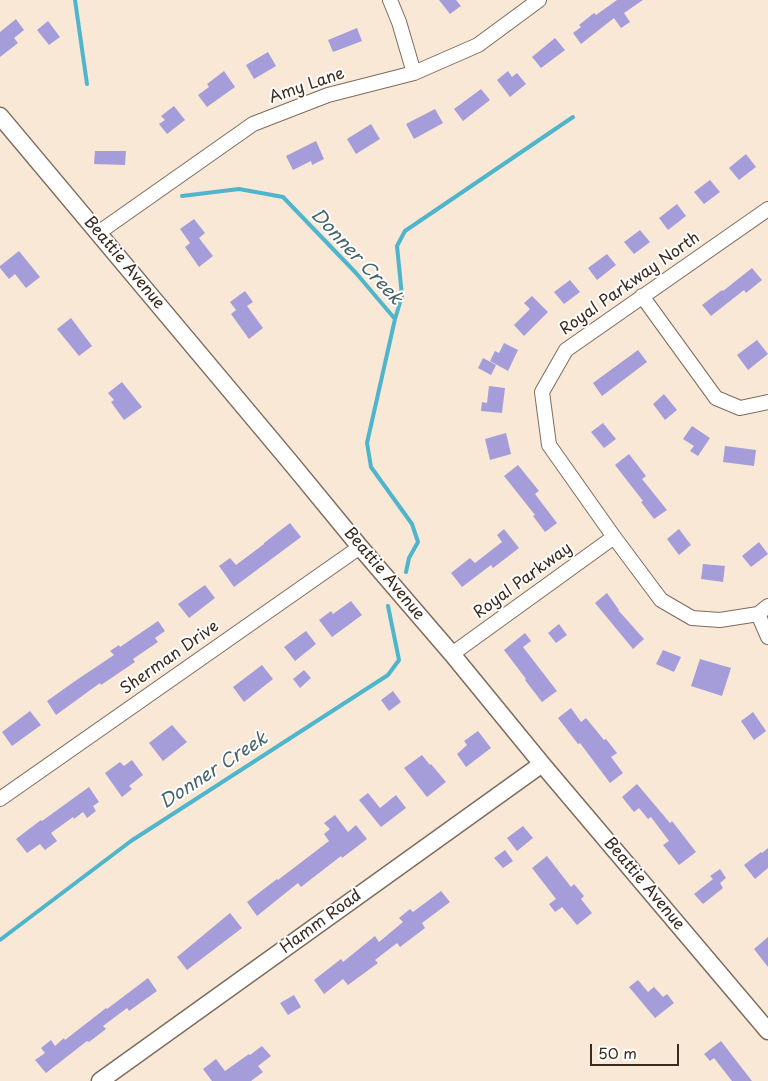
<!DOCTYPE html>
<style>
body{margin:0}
#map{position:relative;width:768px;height:1081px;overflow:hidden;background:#f8e8d5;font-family:"Playpen Sans",sans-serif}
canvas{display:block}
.scale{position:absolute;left:590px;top:1044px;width:89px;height:22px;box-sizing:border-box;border:2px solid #3b2a1e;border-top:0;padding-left:6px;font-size:15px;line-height:18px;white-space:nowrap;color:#3b2a1e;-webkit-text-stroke:4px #fff;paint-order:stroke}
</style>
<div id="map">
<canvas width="768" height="1081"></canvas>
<div class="scale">50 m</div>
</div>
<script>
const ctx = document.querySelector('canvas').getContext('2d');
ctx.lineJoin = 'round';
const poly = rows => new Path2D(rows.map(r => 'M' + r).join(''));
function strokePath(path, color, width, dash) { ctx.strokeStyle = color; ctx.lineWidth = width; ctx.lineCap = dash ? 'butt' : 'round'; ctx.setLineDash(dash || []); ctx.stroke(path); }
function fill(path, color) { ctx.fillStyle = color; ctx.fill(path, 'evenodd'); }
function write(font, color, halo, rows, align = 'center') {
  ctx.font = font + ' "Playpen Sans",sans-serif'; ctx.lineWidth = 4; ctx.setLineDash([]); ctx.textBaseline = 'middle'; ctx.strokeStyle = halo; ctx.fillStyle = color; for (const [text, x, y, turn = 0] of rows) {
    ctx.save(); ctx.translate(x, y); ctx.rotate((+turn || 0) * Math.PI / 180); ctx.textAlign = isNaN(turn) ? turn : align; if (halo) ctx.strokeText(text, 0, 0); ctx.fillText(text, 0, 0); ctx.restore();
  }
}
const stream = poly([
 [75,0,87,84],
 [182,196,239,189,283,197,356,273,395,319,367,443,371,467,412,524,418,542,409,558,406,572],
 [395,319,402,296,397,246,405,231,573,117],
 [0,940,131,841,388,675,399,660,388,606]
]);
const building = poly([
 [439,0,456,0,461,6,450,14],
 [617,0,643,0,624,13,630,22,621,28,614,18,581,44,573,33,581,27,579,25,594,13,596,15],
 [16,19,24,30,14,38,18,43,0,57,0,32],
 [48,21,60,37,49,45,37,30],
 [357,28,362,41,333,52,328,40],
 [555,38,565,50,541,68,532,57],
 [268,52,276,66,254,79,246,65],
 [224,71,235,87,207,107,198,95,209,87,207,84],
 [508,71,512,77,517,73,526,84,510,97,497,80],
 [481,89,490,100,463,121,454,109],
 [174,106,185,120,167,134,159,124,165,120,161,116],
 [435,109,443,123,414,139,406,124],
 [371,124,380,139,356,154,347,139],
 [316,141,324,159,312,165,311,161,293,170,286,156],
 [95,151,126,151,125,165,94,164],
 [746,154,756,167,739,180,729,168],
 [710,180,720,192,704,204,694,192],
 [677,204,686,216,668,230,659,218],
 [194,219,205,233,199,238,213,256,199,267,185,247,190,243,180,229],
 [640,230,650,242,634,254,624,242],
 [19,251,40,277,26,288,15,274,9,279,0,268,0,266],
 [607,254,616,265,597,280,588,268],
 [752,268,762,280,746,293,744,290,711,316,702,305,722,290,723,291],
 [570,280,580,292,564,304,554,292],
 [245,291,253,302,247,306,263,328,249,339,231,314,236,310,230,302],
 [532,296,548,312,524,336,514,325,530,309,524,303],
 [71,318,92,346,79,356,57,329],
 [757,340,768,354,748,370,737,355],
 [504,343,518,350,508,371,490,361,495,351,499,353],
 [638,350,647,362,602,396,593,383],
 [483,358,496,365,491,375,478,368],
 [122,382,142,407,124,420,111,402,114,400,108,393],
 [489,386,505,388,502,413,481,411,482,402,487,403],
 [664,394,677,410,665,420,653,404],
 [603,423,616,439,604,448,591,432],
 [692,426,710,438,698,456,690,451,694,446,683,439],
 [506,433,511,454,490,460,485,439],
 [725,446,756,450,754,466,723,462],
 [629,454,646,476,642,479,667,510,654,519,641,502,643,501,615,465],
 [518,465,539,491,535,494,557,523,545,532,533,516,535,515,504,476],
 [290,523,301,537,234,587,219,566,230,558,236,565,264,544,264,543],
 [504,529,519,548,493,568,491,565,462,587,451,573,470,558,475,563,502,542,497,535],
 [679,529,691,545,679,555,667,539],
 [759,542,768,554,751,567,742,556],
 [703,564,725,566,723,582,701,579],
 [205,585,215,598,189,618,178,604],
 [607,593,619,610,618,610,644,639,633,649,595,603],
 [351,601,362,615,332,637,319,620,331,611,333,614],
 [158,621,165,631,155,638,158,642,133,659,135,662,101,685,100,683,56,715,47,701,78,679,114,655,110,651,119,645,120,647],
 [559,624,567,635,556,643,548,633],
 [306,631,316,644,295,661,284,647],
 [525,633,531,641,523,647,557,691,542,702,525,680,526,679,504,650],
 [663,650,681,657,674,672,656,664],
 [700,659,731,668,722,696,691,686],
 [262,665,273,679,244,702,233,687],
 [304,670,311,678,300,688,293,679],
 [393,691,401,702,389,711,381,700],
 [571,708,581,722,586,718,604,740,606,739,617,753,611,757,623,773,610,783,580,743,578,744,558,718],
 [30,711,41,725,12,746,2,732],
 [753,712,766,731,754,740,741,721],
 [172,725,187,742,163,761,149,743],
 [478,731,491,748,466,767,457,754,467,745,464,741],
 [422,755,430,765,431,764,446,782,427,797,404,768],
 [132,760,143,775,129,786,132,789,122,797,105,773,120,762,124,766],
 [637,784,670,823,672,821,696,852,679,865,663,845,669,841,651,817,648,819,639,808,634,812,622,797],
 [89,787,99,802,93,806,96,811,87,818,83,812,74,819,73,817,51,833,57,841,45,850,40,844,27,853,16,839,41,820,42,821],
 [368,793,380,808,396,795,406,808,381,827,359,800],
 [335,815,348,832,356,825,367,839,342,858,341,856,301,887,298,883,257,916,247,902,277,879,278,880,329,841,324,834,330,829,324,823],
 [523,826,533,838,517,851,507,838],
 [768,848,768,868,755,879,744,865,761,852,762,853],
 [505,850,513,861,503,868,494,858],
 [547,856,571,887,574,884,584,896,581,899,592,913,577,925,562,907,555,912,549,904,556,899,532,868],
 [720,869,726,878,720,883,723,888,703,904,694,894,713,879,710,876],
 [441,891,450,902,422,923,425,928,400,947,397,943,375,960,378,963,348,985,343,979,324,994,314,980,341,959,343,962,375,936,379,942,403,922,399,918,410,909,413,912],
 [230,913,242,928,187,970,177,957],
 [768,937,768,967,754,949],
 [148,978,157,991,129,1011,127,1008,103,1026,106,1029,89,1042,87,1041,46,1073,35,1060,45,1053,41,1048,51,1040,55,1046,64,1038,65,1040,106,1008,107,1009],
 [638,980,648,992,654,987,663,997,667,994,674,1003,655,1018,629,987],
 [294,995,301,1007,288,1015,280,1003],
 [721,1041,752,1081,732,1081,714,1058,710,1061,704,1054],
 [262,1046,271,1056,258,1066,263,1072,251,1081,212,1081,203,1069,216,1059,225,1071,249,1054,250,1055]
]);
const minor = poly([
 [390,0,399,22,414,73],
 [768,209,566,350,542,392,549,445,614,537,661,600,692,618,720,620,758,614,768,606],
 [98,233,253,124,328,95,414,73,478,45,539,0],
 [642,296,716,398,740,408,768,402],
 [758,614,768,637],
 [452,654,614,537],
 [0,799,360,547]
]);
const tertiary = poly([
 [0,116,291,463,360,547,452,654,542,764,768,1031],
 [100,1081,542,764]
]);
const streetNames = [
 ["Amy Lane",307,86,-19],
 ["Beattie Avenue",124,263,50],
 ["Royal Parkway North",630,284,-35],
 ["Beattie Avenue",384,574,50],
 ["Royal Parkway",523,581,-36],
 ["Sherman Drive",170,658,-35],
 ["Beattie Avenue",644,884,50],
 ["Hamm Road",321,922,-36]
];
const waterNames = [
 ["Donner Creek",356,257,47],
 ["Donner Creek",214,771,-33]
];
strokePath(stream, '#4fb5cd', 4);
fill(building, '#a59dda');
strokePath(minor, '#7d6c5e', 16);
strokePath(tertiary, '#7d6c5e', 19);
strokePath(minor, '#fff', 14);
strokePath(tertiary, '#fff', 16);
write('16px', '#3b2a1e', '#fff', streetNames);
write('italic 18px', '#436264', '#fff', waterNames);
</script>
